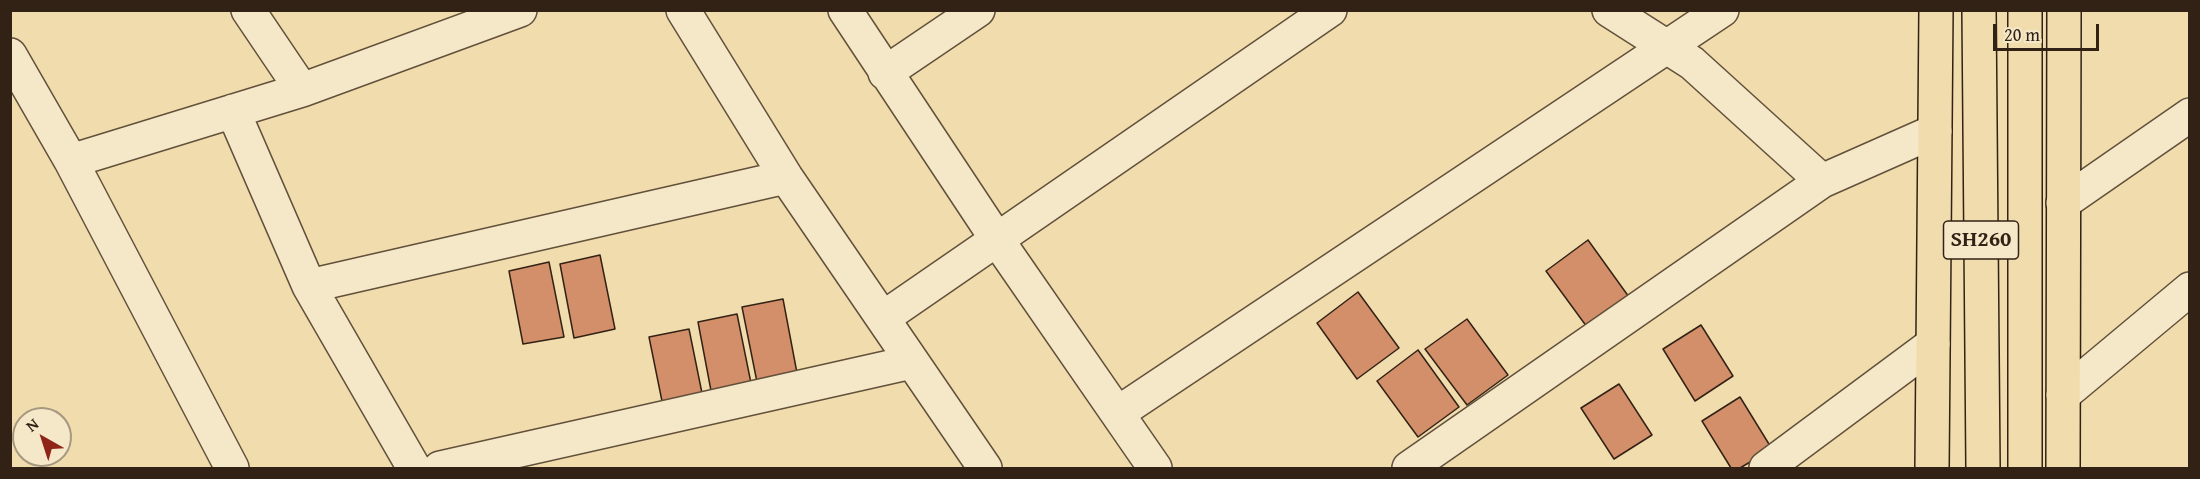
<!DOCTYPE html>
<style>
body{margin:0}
#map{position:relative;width:2200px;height:479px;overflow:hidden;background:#f0dcac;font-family:"Gentium Book Plus",serif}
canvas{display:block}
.frame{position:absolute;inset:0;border:12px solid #322215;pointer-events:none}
.north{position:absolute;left:12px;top:407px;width:60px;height:60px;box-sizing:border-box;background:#f5e8c9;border:2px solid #a79981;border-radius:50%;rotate:321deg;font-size:16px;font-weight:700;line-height:24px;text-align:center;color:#322215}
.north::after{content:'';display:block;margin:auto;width:21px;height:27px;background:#8f2418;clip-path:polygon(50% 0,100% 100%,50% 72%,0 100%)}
.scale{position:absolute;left:1993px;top:24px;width:106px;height:27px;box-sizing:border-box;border:3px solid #322215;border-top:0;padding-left:8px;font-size:18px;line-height:21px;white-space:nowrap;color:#322215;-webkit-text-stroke:4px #f5e8c9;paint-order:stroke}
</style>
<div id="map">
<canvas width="2200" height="479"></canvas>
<div class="frame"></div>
<div class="north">N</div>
<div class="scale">20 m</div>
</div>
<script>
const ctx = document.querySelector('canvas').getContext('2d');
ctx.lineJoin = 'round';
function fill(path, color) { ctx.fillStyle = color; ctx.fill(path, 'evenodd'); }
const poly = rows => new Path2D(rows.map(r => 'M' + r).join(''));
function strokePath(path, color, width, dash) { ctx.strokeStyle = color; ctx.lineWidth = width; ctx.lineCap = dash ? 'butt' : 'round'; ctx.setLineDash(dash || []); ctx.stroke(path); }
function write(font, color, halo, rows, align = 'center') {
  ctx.font = font + ' "Gentium Book Plus",serif'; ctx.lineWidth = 4.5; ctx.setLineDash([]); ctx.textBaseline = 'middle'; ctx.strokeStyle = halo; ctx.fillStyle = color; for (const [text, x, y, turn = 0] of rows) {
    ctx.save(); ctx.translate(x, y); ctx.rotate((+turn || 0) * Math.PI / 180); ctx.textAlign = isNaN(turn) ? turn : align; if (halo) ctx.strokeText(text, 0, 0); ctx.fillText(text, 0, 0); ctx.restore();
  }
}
const building = poly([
 [1588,240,1629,297,1587,327,1546,271,1588,240],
 [600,255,615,329,574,338,560,264,600,255],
 [549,262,564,337,523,344,509,271,549,262],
 [1358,292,1399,348,1357,379,1317,323,1358,292],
 [783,299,797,373,757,382,742,307,783,299],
 [737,314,752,388,712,396,698,322,737,314],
 [1467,319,1508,375,1467,405,1425,349,1467,319],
 [1701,325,1733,376,1695,401,1663,349,1701,325],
 [689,329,704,403,664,411,649,337,689,329],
 [1418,350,1459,407,1418,437,1377,381,1418,350],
 [1619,384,1652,435,1614,459,1581,408,1619,384],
 [1740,397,1772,449,1740,468,1731,468,1702,421,1740,397]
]);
const minor = poly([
 [248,10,302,90,520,10],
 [683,10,786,177,985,468],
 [845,10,998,241,1155,468],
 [1609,10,1692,63,1822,181,1935,131],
 [10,55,71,161],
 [885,73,978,10],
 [233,111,309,286],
 [2063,203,2190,115],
 [883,318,1330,10],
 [2063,395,2190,289],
 [1118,413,1722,10],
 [232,468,71,161,302,90],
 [414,468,309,286,786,177],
 [440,468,912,362],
 [1409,468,1822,181],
 [1766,468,1933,344]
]);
const major = poly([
 [1932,468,1936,10],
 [2063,468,2064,10]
]);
const highway = poly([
 [1979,10,1983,468],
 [2025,468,2025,10]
]);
const shields = [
 [1981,240,75]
];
const shieldNames = [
 ["SH260",1981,240]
];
fill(building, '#d28f6a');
strokePath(building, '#322215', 1.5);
strokePath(minor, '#62503b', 36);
strokePath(major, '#322215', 36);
strokePath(highway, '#322215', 36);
strokePath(minor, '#f5e8c9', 33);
strokePath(major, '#f0dcac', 33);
strokePath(highway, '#f0dcac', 33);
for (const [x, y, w] of shields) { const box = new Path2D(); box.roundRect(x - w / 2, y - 19, w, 38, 4.5); ctx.fillStyle = '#f5e8c9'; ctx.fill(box); strokePath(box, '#322215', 1.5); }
write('bold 22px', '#322215', null, shieldNames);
</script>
